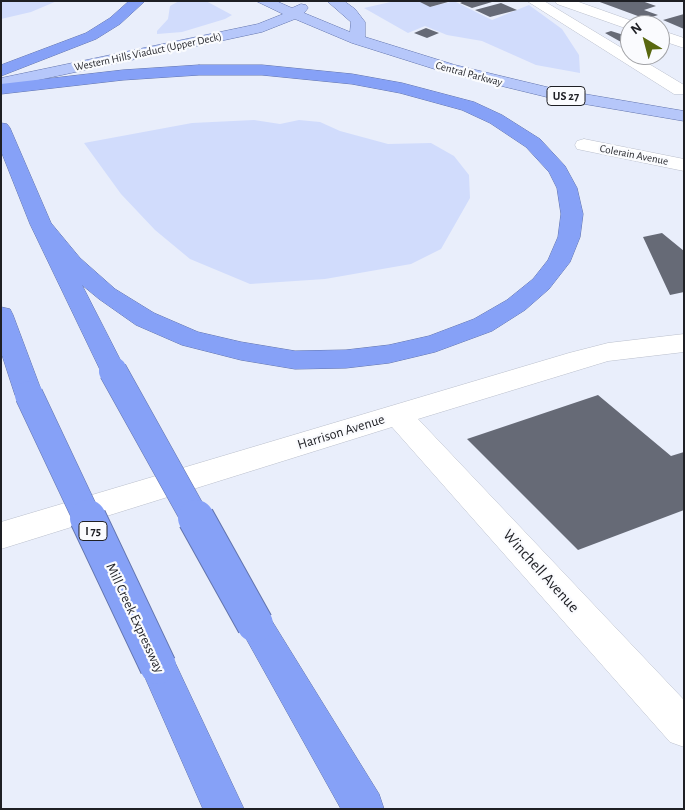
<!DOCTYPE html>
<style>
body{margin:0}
#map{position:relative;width:685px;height:810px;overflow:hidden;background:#e9eefb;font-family:"Alegreya Sans",sans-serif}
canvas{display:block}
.frame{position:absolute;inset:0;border:2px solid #1e1f24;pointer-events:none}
.north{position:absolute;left:620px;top:15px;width:50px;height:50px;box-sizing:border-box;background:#fafbfe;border:1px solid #a2a3a7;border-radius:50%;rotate:323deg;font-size:14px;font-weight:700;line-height:20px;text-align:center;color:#1e1f24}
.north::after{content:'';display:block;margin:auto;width:18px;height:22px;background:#596810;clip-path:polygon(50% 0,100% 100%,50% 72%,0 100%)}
</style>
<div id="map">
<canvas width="685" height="810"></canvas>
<div class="frame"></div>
<div class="north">N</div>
</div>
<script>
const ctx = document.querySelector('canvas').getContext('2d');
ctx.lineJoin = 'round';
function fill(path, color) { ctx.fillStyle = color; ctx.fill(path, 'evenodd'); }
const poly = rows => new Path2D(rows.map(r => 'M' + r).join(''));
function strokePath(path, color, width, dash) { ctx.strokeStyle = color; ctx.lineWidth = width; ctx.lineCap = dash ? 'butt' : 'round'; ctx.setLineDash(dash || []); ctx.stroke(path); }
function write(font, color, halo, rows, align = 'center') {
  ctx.font = font + ' "Alegreya Sans",sans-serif'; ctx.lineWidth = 4.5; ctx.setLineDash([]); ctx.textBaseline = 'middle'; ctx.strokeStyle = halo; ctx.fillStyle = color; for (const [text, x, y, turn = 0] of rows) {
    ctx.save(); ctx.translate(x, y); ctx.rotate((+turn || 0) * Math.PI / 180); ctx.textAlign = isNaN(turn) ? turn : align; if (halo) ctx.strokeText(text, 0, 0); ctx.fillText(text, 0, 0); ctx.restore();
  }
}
const green = poly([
 [1,1,57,1,31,12,1,19],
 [179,1,206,1,232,15,225,19,182,32,157,34,157,31,168,19,170,6],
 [395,1,421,1,430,7,454,1,492,20,529,5,562,29,579,55,580,73,536,65,482,41,447,35,425,26,408,33,364,8],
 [254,120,280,124,299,120,320,122,340,131,388,144,431,143,454,156,469,175,470,198,441,249,411,264,325,279,250,284,190,259,155,230,121,194,84,143,192,123]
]);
const building = poly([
 [418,1,448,1,448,2,430,7],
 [464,1,492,1,492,2,472,8,460,3],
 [597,1,642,1,656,6,644,10,658,15,646,19],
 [501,3,517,10,490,17,475,10],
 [684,14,684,29,663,20],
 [426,28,439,33,427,38,414,33],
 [611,31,630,37,630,47,605,33],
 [662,233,684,251,684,292,670,295,643,237],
 [598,395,671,456,684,452,684,510,578,550,467,439]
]);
const minor = poly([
 [527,1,544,1,630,53,630,55,634,55,684,85,684,94,674,94,527,1],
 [555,1,576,1,635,22,637,25,630,25,630,29,625,28,557,4,555,1],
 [660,30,684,38,684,48,660,40,660,30],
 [584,139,684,159,684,171,577,149,575,145,577,141,584,139],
 [684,334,684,352,608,361,418,419,684,700,684,747,670,742,392,427,1,549,1,522,569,353,608,343,684,334]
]);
const major = poly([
 [256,1,276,1,292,8,301,4,306,5,308,8,304,13,350,32,351,22,327,1,344,1,355,9,365,22,365,37,455,65,555,89,684,111,684,121,555,99,444,72,352,43,295,19,262,32,1,88,1,78,258,24,283,14,256,1]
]);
const highway = poly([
 [129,1,145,1,120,24,96,39,1,76,1,65,86,33,110,18,129,1],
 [199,65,262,65,352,74,402,83,474,102,502,115,540,139,565,166,577,188,583,214,580,237,570,262,549,289,525,310,492,331,435,352,389,363,346,368,295,369,241,360,182,345,136,325,99,299,82,285,126,371,122,378,113,380,104,378,30,224,1,151,1,123,7,124,10,128,51,223,80,258,115,289,154,313,198,332,241,342,295,351,346,350,389,345,429,336,474,319,507,300,533,279,548,260,558,237,561,214,557,188,549,172,526,147,490,123,462,110,400,93,352,84,262,75,199,75,123,80,1,94,1,84,123,70,199,65],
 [1,307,10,309,13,315,43,395,39,402,29,405,19,402,15,395,1,352,1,307],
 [255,608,267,613,379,794,384,809,341,809,238,624,243,613,255,608],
 [158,648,171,654,244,809,203,809,140,666,145,654,158,648]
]);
const highwayBridgeFar1 = poly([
 [113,371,196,520],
 [29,395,88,520]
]);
const highwayBridge = poly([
 [88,518,158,666],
 [196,518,255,624]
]);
const farStreetnames = [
 ["Western Hills Viaduct (Upper Deck)",148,52,-12],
 ["Central Parkway",469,74,15],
 ["Colerain Avenue",634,155,11]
];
const shields = [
 [566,96,38],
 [93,531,28]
];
const shieldNames = [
 ["US 27",566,96],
 ["I 75",93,531]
];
const streetNames = [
 ["Harrison Avenue",341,432,-17],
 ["Mill Creek Expressway",135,618,65]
];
const nearStreetnames = [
 ["Winchell Avenue",541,571,48]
];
fill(green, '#d1dcfc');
fill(building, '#666a76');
strokePath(minor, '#babfcc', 1);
strokePath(major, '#6274ad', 1);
strokePath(highway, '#6274ad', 1);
fill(minor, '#fff');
fill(major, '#b6c7fa');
fill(highway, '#86a1f7');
strokePath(highwayBridgeFar1, '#6274ad', 29, []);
strokePath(highwayBridge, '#6274ad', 38, []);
strokePath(highwayBridgeFar1, '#86a1f7', 28);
strokePath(highwayBridge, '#86a1f7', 36);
write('11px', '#1e1f24', '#fafbfe', farStreetnames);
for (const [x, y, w] of shields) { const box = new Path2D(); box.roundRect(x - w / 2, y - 9.5, w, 19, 4); ctx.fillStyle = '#fafbfe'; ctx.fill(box); strokePath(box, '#1e1f24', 1); }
write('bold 12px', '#1e1f24', null, shieldNames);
write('14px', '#1e1f24', '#fafbfe', streetNames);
write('16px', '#1e1f24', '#fafbfe', nearStreetnames);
</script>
